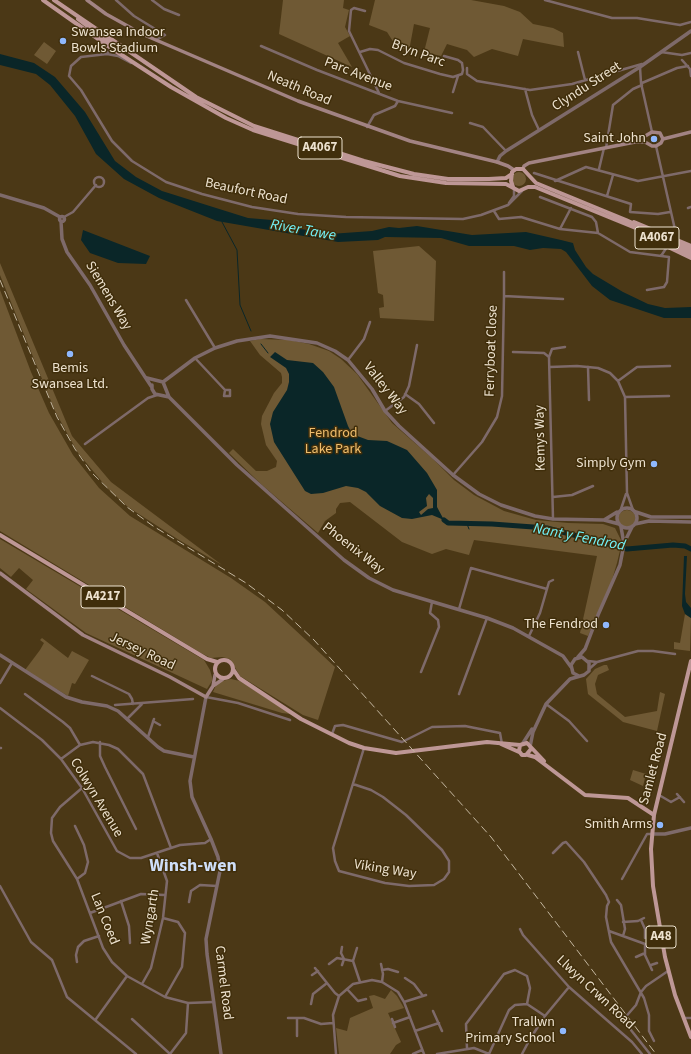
<!DOCTYPE html>
<style>
body{margin:0}
canvas{display:block;background:#4b3816}
</style>
<canvas width="691" height="1054"></canvas>
<script>
const ctx = document.querySelector('canvas').getContext('2d');
ctx.lineJoin = 'round';
function fill(path, color) { ctx.fillStyle = color; ctx.fill(path, 'evenodd'); }
const poly = rows => new Path2D(rows.map(r => 'M' + r).join(''));
function strokePath(path, color, width, dash) { ctx.strokeStyle = color; ctx.lineWidth = width; ctx.lineCap = dash ? 'butt' : 'round'; ctx.setLineDash(dash || []); ctx.stroke(path); }
function write(font, color, halo, rows, align = 'center') {
  ctx.font = font + ' "Source Sans 3",sans-serif'; ctx.lineWidth = 3; ctx.setLineDash([]); ctx.textBaseline = 'middle'; ctx.strokeStyle = halo; ctx.fillStyle = color; for (const [text, x, y, turn = 0] of rows) {
    ctx.save(); ctx.translate(x, y); ctx.rotate((+turn || 0) * Math.PI / 180); ctx.textAlign = isNaN(turn) ? turn : align; if (halo) ctx.strokeText(text, 0, 0); ctx.fillText(text, 0, 0); ctx.restore();
  }
}
const green = poly([
 [283,0,344,0,343,8,349,10,345,27,350,36,338,43,352,67,279,34],
 [375,0,471,0,504,6,520,12,533,24,553,28,563,33,564,47,523,39,518,56,492,49,474,57,467,50,447,44,441,56,424,52,430,28,414,24,409,51,396,46,387,32,369,25],
 [44,42,56,51,47,64,34,55],
 '512 179a7 7 0 1 1 14 0a7 7 0 1 1-14 0Z',
 [419,246,436,261,434,321,380,318,379,308,384,307,383,295,378,293,373,251],
 [0,263,72,436,111,482,222,565,179,540,128,507,109,490,78,453,55,411,0,275],
 [0,290,31,372,49,413,73,455,99,488,130,516,231,578,265,602,335,667,318,720,303,715,240,676,230,659,222,657,211,658,201,653,0,531],
 [260,339,289,340,309,344,329,351,341,359,357,374,392,423,432,458,454,480,474,495,504,511,536,520,568,523,603,524,615,528,622,542,617,563,611,583,588,636,580,633,597,556,474,540,469,555,446,549,432,554,402,542,350,502,340,503,336,509,336,513,325,521,318,533,261,484,229,453,233,449,256,471,267,471,276,467,277,461,266,445,261,424,262,416,274,393,282,383,282,377,281,373,260,355,250,341],
 '618 519a9 9 0 1 1 18 0a9 9 0 1 1-18 0Z',
 [0,539,204,660,210,670,212,677,212,681,207,689,86,633,26,589,33,580,19,568,11,577,0,568],
 [685,614,691,618,690,651,674,649,674,642,680,643],
 [42,638,68,658,72,651,89,660,75,684,72,683,68,696,25,670,40,650,44,643,40,640],
 [604,665,607,665,609,670,598,675,595,684,597,694,625,717,657,711,660,692,665,694,657,731,623,722,588,694,586,679,595,669],
 [231,679,240,681,291,714,282,713,213,692,216,685,222,681],
 [633,770,646,774,643,786,630,780],
 [391,990,397,996,404,1008,388,1013,401,1042,396,1045,390,1054,339,1054,336,1028,347,1031,350,1018,373,1008,369,996,374,995,385,999]
]);
const water = poly([
 [0,54,34,63,55,77,85,112,115,161,136,177,162,191,248,218,284,221,288,225,301,229,330,234,372,231,389,227,399,228,417,226,472,235,526,232,561,240,573,243,575,250,586,267,593,274,623,292,648,304,665,308,691,307,691,318,664,318,610,300,592,286,566,252,561,249,543,248,530,250,514,246,469,246,441,238,385,237,378,240,338,242,217,221,159,198,124,179,96,154,75,116,50,85,36,74,0,65],
 [83,230,150,256,146,264,118,263,90,253,81,240],
 [275,352,287,360,313,363,323,372,334,387,348,426,352,434,368,440,387,441,407,450,427,473,437,490,437,507,444,520,432,515,412,519,402,518,380,506,366,492,358,488,346,486,323,493,311,494,305,491,274,442,270,424,273,412,287,390,289,382,289,374,286,368,270,357],
 [429,494,433,498,433,508,428,509,421,515,419,512,427,506,426,498],
 [684,556,687,556,685,594,686,602,691,608,691,618,685,614,682,606]
]);
const stream = poly([
 [222,222,237,250,240,305,251,331],
 [261,344,268,353],
 [467,524,469,529]
]);
const river = poly([
 [444,520,448,523,492,524,547,528,627,549,673,545,685,546,691,549]
]);
const minor = poly([
 [116,0,134,16,165,35,156,40],
 [152,0,164,9,179,15],
 [545,0,612,18,637,18,680,25,691,22],
 [365,11,354,8,351,10,349,31,379,93],
 [261,46,317,70,398,101,452,113],
 [111,48,107,54,81,57,71,66,69,76,81,90,112,141,132,161,166,182,202,194,252,207,298,214,346,217,463,219,481,215,508,205,522,191],
 [360,52,370,49,378,50,404,63,440,74,453,77,462,74,463,70,462,63,458,60,444,56],
 [578,52,585,80],
 [661,52,682,55,691,53],
 [102,54,105,52,106,44],
 [107,54,118,56,131,63],
 [682,60,690,69,691,76],
 [640,67,641,83,652,132],
 [467,68,467,74,477,81,530,90,572,84,642,64],
 [642,83,677,68,688,66],
 [525,89,532,115,539,130],
 [453,92,458,76],
 [470,123,483,127,506,151],
 [367,127,374,115,395,106,398,101],
 [656,146,676,234],
 [606,148,613,105,633,89,642,85],
 [599,169,604,148],
 [534,173,631,204,630,212,658,214,670,212],
 '94 182a5 5 0 1 1 10 0a5 5 0 1 1-10 0Z',
 [555,181,586,167,638,181,691,171],
 [607,196,613,175],
 [540,197,592,217,596,222,598,233],
 [509,203,514,196,514,189],
 [688,208,691,207],
 [494,211,499,219,521,217,560,229,598,233,630,252,669,257,667,282,664,287,647,290],
 [64,217,73,212,96,185],
 [560,229,571,208],
 [661,256,667,247],
 [504,296,504,272],
 [186,300,215,348],
 [513,352,544,353,549,357],
 [195,358,225,390,230,390,230,396,224,396,225,390],
 [348,360,364,339,370,322],
 [550,367,577,366,598,368,610,373,618,381,625,397,627,493,633,510],
 [588,367,589,400],
 [618,381,637,367,670,366],
 [405,394,419,404,434,423],
 [625,397,669,396],
 [385,411,404,397,409,386,417,345],
 [85,444,148,398,157,395],
 [453,475,482,442,497,417,502,396,504,296,563,299],
 [553,497,572,495,593,486],
 [621,509,626,494],
 [553,519,549,357,552,349,565,347],
 [459,609,471,568,547,589],
 [529,636,540,613,549,582,553,580],
 [588,661,597,662,638,651,653,651,675,654],
 [589,669,597,662],
 [421,672,439,627,438,620,430,613,432,602],
 [92,676,129,694,132,699,133,704],
 [0,683,12,663],
 [25,694,63,722,70,728,80,745],
 [459,694,487,618],
 [206,697,238,703,290,720],
 [546,704,569,721,587,741],
 [115,705,193,699],
 [0,708,42,740,61,759,82,788,117,851,130,858,141,858,180,845,205,843,211,839],
 [127,719,142,704],
 [153,721,160,725],
 [332,734,335,726,343,725,402,742,432,727,465,726,500,733,502,744],
 [148,737,154,719],
 [100,742,100,756,105,767,136,829],
 [0,748,1,748],
 [61,759,80,745,93,742,109,745,118,749,143,774,171,848],
 [353,784,371,790,383,797,406,815,442,850,449,861,449,872,444,879,434,885,409,886,385,883,339,871,335,861,333,848,364,748],
 [82,788,60,807,52,818,51,833,53,841,77,879,103,948,112,962,127,976,165,997,188,1003,214,1002],
 [677,794,684,802],
 [659,795,671,802,680,797],
 [75,826,84,845,88,862,85,873,77,879],
 [553,853,563,843,566,842,584,862,606,895,609,902,607,906,606,917,611,942,644,998,649,1015,649,1031,654,1041],
 [622,879,647,834,652,834],
 [0,886,31,942,52,960,67,997,136,1054],
 [617,900,621,905,625,929,623,936],
 [121,901,129,926,130,943],
 [189,902,191,891,200,885,217,886],
 [90,913,141,894,165,895],
 [163,918,178,922,185,933,182,967,165,997],
 [641,920,645,929,645,938],
 [623,922,638,921,644,918],
 [520,929,523,935,569,987,632,1042,642,1054],
 [609,931,645,944,662,945],
 [645,944,645,955,652,970],
 [342,947,341,953,344,959,342,965],
 [357,948,353,961,360,982],
 [636,957,645,953],
 [77,962,76,955,78,947,84,941,99,936],
 [329,964,337,958,353,961],
 [381,964,383,974,382,982],
 [651,965,657,963],
 [315,968,335,993,339,996],
 [382,970,388,969,398,972],
 [312,975,318,971],
 [405,978,414,984,423,996],
 [142,984,151,968,163,918,167,881,157,853],
 [347,989,358,1001,366,999],
 [404,1002,426,995],
 [311,1004,313,994,327,983],
 [433,1011,442,1031],
 [288,1018,304,1018,321,1024,333,1023],
 [684,1018,691,1018],
 [96,1019,127,976],
 [132,1019,170,1054],
 [392,1019,395,1027],
 [393,1023,410,1017],
 [415,1031,439,1023],
 [297,1036,297,1018],
 [467,1049,466,1024,504,974,515,970,527,976,530,988,527,1004],
 [170,1054,186,1033,188,1003],
 [336,1054,333,1015,339,996,353,984,372,980,382,982,398,992,404,1002,424,1054],
 [413,1054,422,1050],
 [437,1054,474,1048,489,1054],
 [489,1054,509,1010,515,1005,527,1004,545,1016],
 [522,1054,530,1039,545,1016,569,987],
 [650,1054,623,1020,636,1005,641,992,646,986,668,971]
]);
const tertiary = poly([
 [497,162,500,156,506,151,640,67,691,31],
 [0,195,44,208,60,217],
 '59.5 219a2.5 2.5 0 1 1 5 0a2.5 2.5 0 1 1-5 0Z',
 [61,221,62,239,67,252,90,285,124,345,151,386],
 [147,378,163,382,169,397,237,465,344,560,369,578,393,590,487,618,513,628,563,656,571,667],
 [163,382,195,358,215,348,237,341,270,336,317,343,335,351,348,360,372,389,385,411,399,426,453,475,479,494,501,505,535,516,553,519,604,520,619,524],
 [152,385,152,389,155,394,169,397],
 '617 518a10 10 0 1 1 20 0a10 10 0 1 1-20 0Z',
 [636,512,651,517,691,517],
 [604,520,617,512],
 [635,524,649,521,691,522],
 [625,541,632,527],
 [0,655,66,697,82,702,107,706,118,711,158,747,164,751,194,757],
 [578,657,585,649,598,615,620,565,624,544,621,527],
 [206,697,190,781,192,797,211,839,218,857,220,871,206,939,207,954,221,1054],
 [523,743,532,729],
 [530,747,533,732,546,704,570,679,584,675,589,671,589,663,582,657,575,659,571,665,573,673,579,676],
 [652,834,665,834,691,828]
]);
const secondary = poly([
 [87,0,106,14,142,34,298,101,410,141,497,162,508,166,514,170],
 [663,139,691,132],
 [635,142,652,132,660,133,663,139],
 [523,169,524,166,529,163,635,142,645,142,652,146,656,146,661,143,663,139],
 [0,573,83,635,170,677,206,697,213,686,215,675],
 [213,686,223,679]
]);
const primary = poly([
 [43,0,111,48,171,87,226,118,253,130,400,176,446,183,506,184,519,191,528,187,535,187,638,229,691,254],
 [54,0,196,97,254,126,364,161,414,174,448,179,489,179,506,178,512,174],
 [78,19,110,43,111,48],
 [513,187,511,181,512,172,516,169,523,169,536,183,626,220,691,250],
 [634,222,691,246],
 [639,233,691,258],
 [0,535,207,659,217,662],
 '215 669a9 9 0 1 1 18 0a9 9 0 1 1-18 0Z',
 [691,661,654,815,651,849,653,886,665,957,675,995,691,1037],
 [233,669,239,678,301,719,349,743,364,748,396,753,487,742,520,745],
 [501,744,519,752],
 [531,749,526,755,522,755,519,751,520,745,527,743,544,761],
 [528,755,535,757,585,795,628,798,654,815]
]);
const rail = poly([
 [0,280,57,417,75,449,91,472,127,507,153,526,246,583,282,610,314,640,491,837,656,1054]
]);
const markers = [
 [63,41,4,"#8fb8fd"],
 [654,139,4,"#8fb8fd"],
 [70,354,4,"#8fb8fd"],
 [654,464,4,"#8fb8fd"],
 [606,625,4,"#8fb8fd"],
 [660,825,4,"#8fb8fd"],
 [563,1031,4,"#8fb8fd"]
];
const shields = [
 [320,148,44],
 [657,238,44],
 [103,597,44],
 [661,937,30]
];
const shieldNames = [
 ["A4067",320,148],
 ["A4067",657,238],
 ["A4217",103,597],
 ["A48",661,937]
];
const poiNames = [
 ["Swansea Indoor",71,33,"left"],
 ["Bowls Stadium",71,49,"left"],
 ["Saint John",646,139],
 ["Bemis",70,369,"center"],
 ["Swansea Ltd.",70,385,"center"],
 ["Simply Gym",646,464],
 ["The Fendrod",598,625],
 ["Smith Arms",652,825],
 ["Trallwn",555,1023],
 ["Primary School",555,1039]
];
const streetNames = [
 ["Bryn Parc",418,54,20],
 ["Parc Avenue",358,75,21],
 ["Clyndu Street",587,87,-33],
 ["Neath Road",299,89,23],
 ["Beaufort Road",246,192,12],
 ["Siemens Way",108,296,59],
 ["Ferryboat Close",492,351,-88],
 ["Valley Way",385,389,52],
 ["Kemys Way",541,438,-91],
 ["Phoenix Way",353,549,38],
 ["Jersey Road",142,652,25],
 ["Samlet Road",654,769,-75],
 ["Colwyn Avenue",96,798,59],
 ["Viking Way",385,870,9],
 ["Wyngarth",151,917,-81],
 ["Lan Coed",104,919,68],
 ["Carmel Road",223,983,83],
 ["Llwyn Crwn Road",595,993,43]
];
const parkNames = [
 ["Fendrod",333,434],
 ["Lake Park",333,450]
];
const waterNames = [
 ["River Tawe",303,231,10],
 ["Nant y Fendrod",579,538,11]
];
const districtNames = [
 ["Winsh-wen",193,867]
];
fill(green, '#6f5934');
fill(water, '#0a2628');
strokePath(stream, '#0a2628', 1);
strokePath(river, '#0a2628', 5);
strokePath(minor, '#7e6a6a', 2.5);
strokePath(tertiary, '#7e6a6a', 3.5);
strokePath(secondary, '#a28383', 3.5);
strokePath(primary, '#be9796', 4);
strokePath(rail, '#c3b69f', 1, [8, 4]);
for (const [x, y, r, color] of markers) { const dot = new Path2D(); dot.arc(x, y, r, 0, 2 * Math.PI); ctx.fillStyle = color; ctx.fill(dot); strokePath(dot, '#402e0b', 1.5); }
for (const [x, y, w] of shields) { const box = new Path2D(); box.roundRect(x - w / 2, y - 11, w, 22, 3); ctx.fillStyle = '#402e0b'; ctx.fill(box); strokePath(box, '#ede2cf', 1); }
write('bold 13px', '#ede2cf', null, shieldNames);
write('14px', '#ede2cf', '#402e0b', poiNames, 'right');
write('14px', '#ede2cf', '#402e0b', streetNames);
write('14px', '#efbf6e', '#402e0b', parkNames);
write('italic 15px', '#72f3f9', '#402e0b', waterNames);
write('bold 18px', '#cedef8', '#402e0b', districtNames);
</script>
